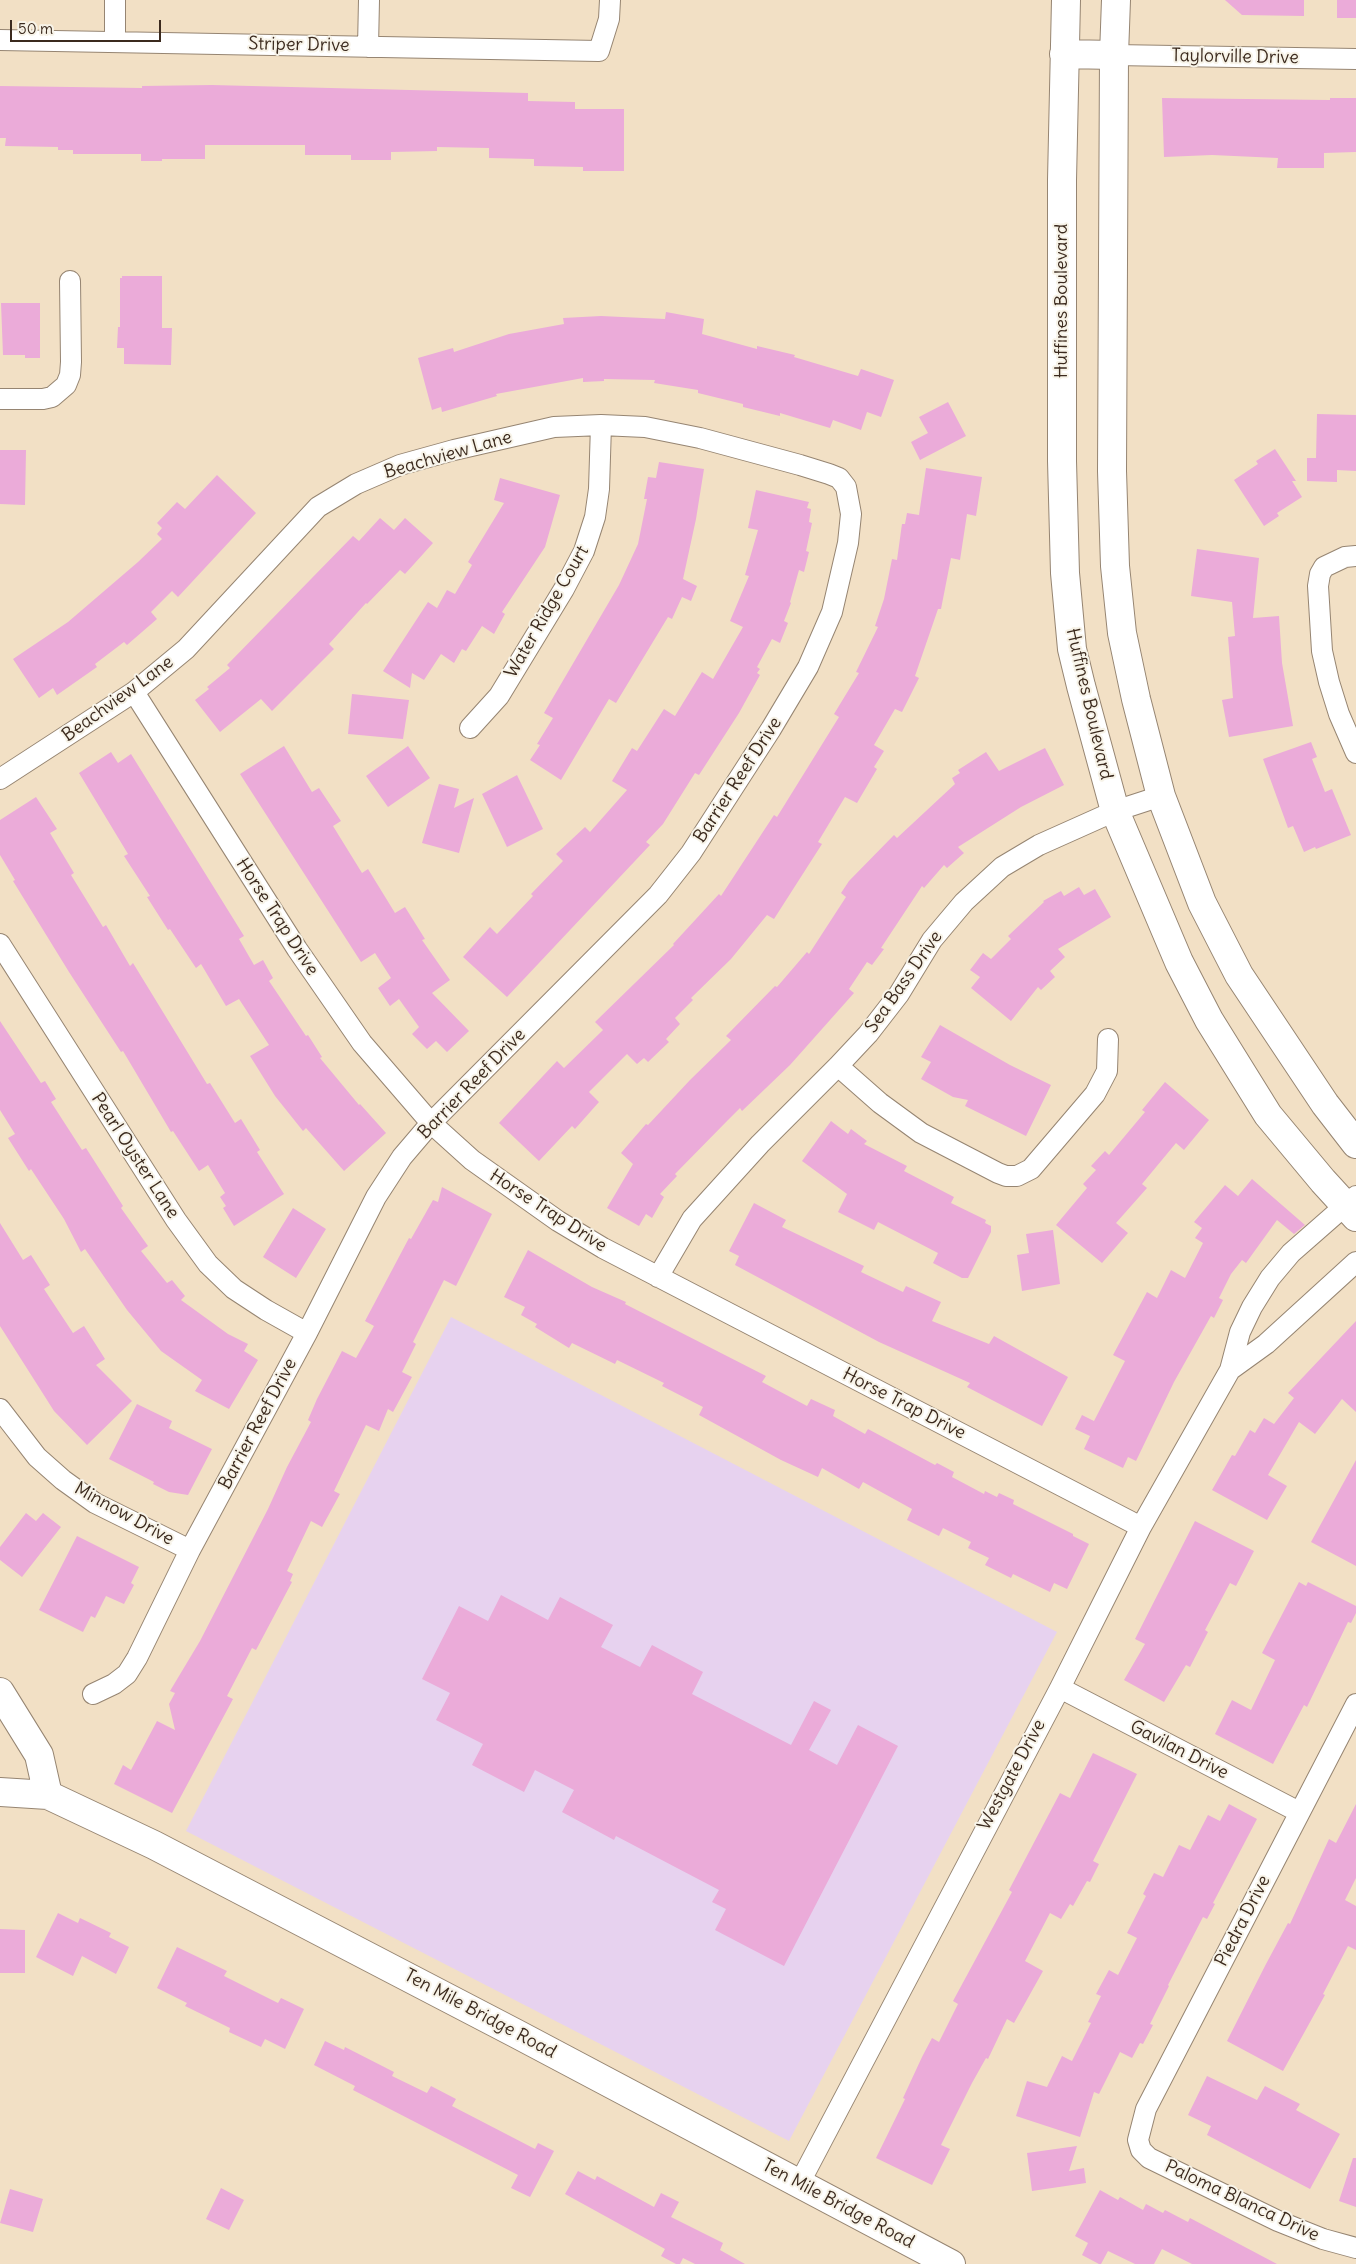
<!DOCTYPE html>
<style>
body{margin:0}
#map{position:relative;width:1356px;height:2264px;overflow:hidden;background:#f2e0c5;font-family:Delius,sans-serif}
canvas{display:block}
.scale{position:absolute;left:10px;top:20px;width:151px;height:22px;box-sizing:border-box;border:2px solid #3b2a1e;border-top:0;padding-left:6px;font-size:15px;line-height:18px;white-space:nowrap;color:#3b2a1e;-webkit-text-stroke:4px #f7f3e8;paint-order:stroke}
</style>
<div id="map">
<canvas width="1356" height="2264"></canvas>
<div class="scale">50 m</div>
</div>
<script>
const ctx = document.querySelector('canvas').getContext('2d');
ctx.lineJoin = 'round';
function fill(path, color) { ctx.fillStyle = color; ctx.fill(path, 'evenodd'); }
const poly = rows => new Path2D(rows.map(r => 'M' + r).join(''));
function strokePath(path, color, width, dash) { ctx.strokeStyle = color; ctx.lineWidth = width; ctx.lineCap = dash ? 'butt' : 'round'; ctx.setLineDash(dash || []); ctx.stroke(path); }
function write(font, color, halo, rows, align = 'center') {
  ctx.font = font + ' Delius,sans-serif'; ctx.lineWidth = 4; ctx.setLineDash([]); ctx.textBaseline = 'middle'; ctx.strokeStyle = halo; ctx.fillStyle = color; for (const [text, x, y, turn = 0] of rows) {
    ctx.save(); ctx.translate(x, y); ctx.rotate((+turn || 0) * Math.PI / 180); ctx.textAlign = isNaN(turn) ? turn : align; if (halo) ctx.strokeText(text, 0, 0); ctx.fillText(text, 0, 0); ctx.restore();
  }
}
const built = poly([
 [451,1317,1057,1632,789,2141,186,1831]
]);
const building = poly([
 [1225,0,1304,0,1304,16,1242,15],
 [1337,0,1356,0,1356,18,1337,18],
 [212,85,528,93,528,101,575,102,575,109,624,109,624,171,583,171,583,167,534,166,534,159,489,158,489,148,437,147,437,151,391,152,391,160,351,160,351,155,305,155,305,145,205,145,205,159,162,159,162,161,141,161,141,154,73,154,73,150,58,150,58,147,5,146,6,138,0,138,0,86,142,88,142,86],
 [1162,98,1330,100,1330,98,1356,98,1356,152,1324,153,1324,168,1277,168,1278,158,1212,155,1164,157],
 [122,276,162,276,162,328,172,328,171,365,124,364,124,348,117,348,118,327,120,327,120,278,122,278],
 [1,303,40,303,40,358,25,358,25,355,3,355],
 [666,312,704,319,702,334,757,349,757,346,795,355,794,357,858,376,861,369,894,380,881,417,867,412,861,430,833,420,830,428,780,413,780,416,743,407,743,404,698,393,698,390,654,383,655,380,604,379,604,381,583,382,583,378,496,394,497,396,442,412,441,407,432,410,418,358,453,348,454,352,509,334,564,324,563,318,601,316,665,319],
 [948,402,966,436,920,460,911,442,928,433,919,417],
 [1317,414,1356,415,1356,471,1337,470,1337,482,1307,481,1307,458,1316,458],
 [1275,449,1296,481,1292,481,1302,497,1277,513,1279,516,1264,526,1234,480,1258,464,1256,461],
 [0,450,26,450,25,505,0,504],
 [659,462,704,469,696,519,683,579,697,586,691,601,682,597,672,619,668,617,616,703,609,699,561,780,530,760,540,745,537,744,553,718,544,713,619,585,638,544,647,499,644,499,648,477,656,478],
 [926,468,982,477,976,516,967,514,960,560,951,558,941,609,938,609,915,676,919,678,902,712,895,709,874,745,884,751,874,767,877,769,857,803,845,797,818,842,822,844,774,919,767,915,731,959,691,998,693,1000,675,1018,680,1024,666,1039,669,1042,648,1062,644,1058,637,1064,627,1054,589,1092,599,1102,575,1129,572,1126,539,1161,499,1123,557,1061,564,1068,603,1030,595,1022,674,945,673,944,719,894,721,896,774,815,777,817,839,717,834,714,859,673,856,672,878,627,875,626,884,599,892,559,897,560,902,524,905,524,907,513,919,515],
 [217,475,256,513,178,597,172,591,151,612,157,619,127,645,124,642,95,664,97,667,57,695,53,688,39,698,13,659,68,622,138,562,162,539,157,534,162,528,157,523,177,502,185,509],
 [500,478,560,495,545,547,502,612,505,614,494,634,482,626,466,651,462,649,454,663,441,654,424,680,412,673,410,688,383,671,428,602,437,608,447,590,455,594,472,565,468,562,504,503,494,500],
 [756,490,809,502,807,508,811,509,809,522,812,523,806,551,809,552,804,572,799,570,790,602,791,603,784,621,788,623,780,643,772,639,757,667,760,669,757,673,760,675,739,713,699,775,695,773,663,824,646,842,650,845,507,997,463,957,490,927,497,934,533,896,531,894,563,861,556,854,585,827,590,832,627,790,612,781,632,748,637,751,664,709,675,716,702,672,713,679,743,627,730,621,749,576,745,575,758,530,748,528],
 [380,518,394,530,405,518,433,543,405,574,400,570,367,604,366,603,329,644,334,649,272,711,261,699,220,732,195,700,209,689,207,687,230,668,227,665,353,536,359,541],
 [1197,549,1259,558,1253,618,1279,616,1282,663,1293,726,1229,737,1222,700,1233,698,1228,637,1235,636,1232,602,1191,596],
 [352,694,409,700,403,739,348,734],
 [1311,742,1317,757,1312,759,1325,792,1332,789,1351,835,1316,849,1315,847,1304,852,1293,826,1288,828,1263,759],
 [284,746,312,792,319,788,341,821,333,826,362,873,368,869,395,913,405,907,425,939,422,940,450,980,432,993,469,1031,447,1052,436,1041,427,1049,412,1034,419,1027,399,999,390,1006,378,988,391,978,375,953,361,962,240,774],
 [408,746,430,778,388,807,366,776],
 [1045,748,1064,785,1021,807,958,847,964,853,947,868,944,865,924,888,922,886,881,948,884,949,872,965,867,962,849,989,854,993,790,1065,742,1111,740,1108,728,1120,675,1174,677,1176,660,1194,664,1197,652,1218,646,1214,639,1226,607,1208,633,1164,621,1153,646,1124,648,1125,690,1080,731,1040,726,1036,775,986,777,987,807,952,809,954,846,897,841,893,849,881,894,835,897,838,955,784,952,778,960,773,958,770,986,752,999,771],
 [111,752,118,763,131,754,244,936,239,939,254,965,263,960,273,978,269,981,306,1036,308,1035,322,1057,320,1058,359,1105,360,1104,386,1133,344,1171,306,1128,303,1131,275,1096,250,1056,269,1045,239,999,226,1006,201,964,196,968,170,929,168,930,147,897,150,896,124,856,128,854,79,773],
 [517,775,543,829,507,847,482,794],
 [439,784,459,789,454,808,474,798,459,853,422,843],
 [36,797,57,829,50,833,74,873,71,875,103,927,106,925,130,966,133,963,207,1084,210,1083,235,1123,241,1119,260,1150,257,1152,284,1194,234,1226,223,1208,226,1206,220,1197,225,1193,208,1165,199,1171,173,1131,171,1132,123,1051,121,1052,69,972,13,881,15,880,0,855,0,820],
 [1079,887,1084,895,1095,889,1111,917,1058,949,1065,957,1050,971,1055,977,1041,990,1038,987,1011,1021,971,988,980,977,970,970,983,953,991,959,1011,939,1008,936,1044,902,1043,901,1061,891,1064,896],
 [0,1021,41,1083,45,1081,56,1099,51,1102,82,1150,86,1148,123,1206,121,1208,148,1246,141,1251,167,1283,172,1280,185,1296,181,1300,228,1334,248,1344,244,1351,258,1360,229,1409,195,1391,202,1380,161,1351,127,1310,85,1249,81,1252,64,1219,31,1169,29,1171,8,1138,15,1134,0,1110],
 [940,1025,1010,1065,1051,1085,1026,1136,965,1106,968,1100,953,1097,921,1079,931,1062,921,1057],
 [1165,1082,1209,1120,1184,1150,1176,1143,1142,1184,1147,1188,1116,1223,1128,1233,1102,1263,1056,1225,1087,1188,1083,1184,1096,1170,1091,1166,1105,1151,1109,1155,1145,1112,1142,1110],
 [831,1121,848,1134,851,1129,867,1141,864,1144,907,1166,904,1171,954,1197,951,1203,986,1220,985,1223,991,1226,991,1232,968,1278,962,1278,933,1263,938,1253,878,1222,874,1230,838,1212,847,1194,802,1161],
 [1252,1179,1305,1225,1294,1234,1277,1220,1246,1263,1242,1260,1231,1274,1219,1298,1223,1300,1214,1318,1211,1316,1174,1382,1136,1461,1128,1457,1123,1468,1084,1449,1090,1436,1075,1429,1082,1415,1094,1421,1125,1361,1113,1355,1147,1292,1157,1298,1171,1270,1185,1278,1203,1243,1195,1238,1202,1228,1194,1222,1225,1185,1238,1196],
 [442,1187,492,1214,456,1286,444,1280,413,1342,416,1344,402,1372,412,1377,393,1412,388,1409,379,1431,366,1425,334,1491,340,1494,322,1527,311,1521,287,1571,293,1574,290,1581,292,1582,256,1650,252,1648,227,1696,233,1699,172,1813,114,1784,123,1765,131,1770,157,1721,175,1730,169,1704,175,1693,170,1691,200,1641,268,1509,287,1467,311,1422,308,1420,317,1399,342,1351,356,1358,374,1326,365,1321,409,1238,411,1239,433,1200,438,1202],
 [754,1203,786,1220,782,1227,864,1266,861,1272,903,1292,906,1286,941,1302,932,1321,989,1344,994,1336,1068,1377,1042,1426,967,1387,970,1383,879,1342,735,1265,739,1256,729,1251],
 [293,1208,326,1229,296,1278,263,1257],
 [0,1223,23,1260,31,1255,50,1285,44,1289,73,1333,84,1326,105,1359,96,1365,132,1401,87,1445,54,1411,0,1326],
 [1053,1230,1060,1284,1022,1291,1017,1255,1029,1253,1026,1234],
 [528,1250,592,1287,626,1302,625,1304,766,1376,762,1382,807,1406,811,1399,835,1410,833,1416,865,1434,868,1429,935,1465,937,1463,954,1472,952,1477,984,1494,985,1491,997,1497,999,1493,1014,1500,1013,1504,1073,1534,1073,1536,1089,1544,1067,1589,1054,1583,1050,1592,1013,1574,1011,1578,985,1565,989,1558,968,1548,971,1542,943,1528,939,1536,907,1520,912,1509,863,1482,859,1489,822,1468,818,1477,781,1460,699,1415,703,1407,662,1386,664,1383,617,1360,615,1364,572,1343,569,1348,535,1327,537,1324,521,1315,525,1307,504,1297],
 [1356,1321,1356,1412,1342,1399,1315,1434,1299,1422,1268,1475,1287,1486,1267,1520,1212,1490,1232,1455,1235,1456,1250,1430,1255,1433,1264,1418,1274,1424,1294,1398,1288,1393],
 [137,1404,172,1421,169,1428,212,1449,188,1495,169,1492,153,1484,154,1482,109,1459],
 [1356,1460,1356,1566,1311,1542],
 [26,1513,36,1521,43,1513,61,1527,22,1577,0,1560,0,1547],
 [1195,1521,1254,1551,1236,1586,1230,1583,1205,1630,1208,1632,1190,1667,1186,1665,1164,1702,1124,1680,1145,1644,1135,1639],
 [77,1536,139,1567,131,1583,134,1585,124,1604,106,1596,95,1618,91,1616,83,1632,39,1610],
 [1299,1582,1306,1586,1308,1582,1356,1606,1356,1613,1351,1623,1348,1622,1307,1707,1304,1705,1273,1764,1215,1734,1232,1700,1251,1710,1275,1660,1262,1653],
 [501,1595,548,1620,560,1597,613,1625,601,1647,640,1667,652,1645,703,1672,692,1694,791,1745,814,1701,831,1710,809,1750,837,1765,858,1725,898,1746,784,1966,715,1930,726,1909,712,1902,719,1890,616,1836,614,1840,562,1812,574,1790,535,1770,524,1792,472,1765,483,1744,436,1720,450,1693,422,1679,459,1606,488,1621],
 [1093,1753,1137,1774,1093,1861,1099,1864,1090,1882,1087,1881,1073,1906,1070,1904,1061,1919,1050,1913,1025,1961,1043,1971,1014,2023,1007,2019,988,2059,986,2058,972,2083,941,2145,950,2149,932,2185,876,2158,905,2099,903,2098,922,2057,932,2038,939,2042,958,2004,953,2001,1012,1892,1009,1890,1060,1793,1070,1798],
 [1229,1804,1257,1819,1213,1903,1215,1904,1207,1919,1203,1917,1168,1985,1169,1986,1150,2024,1153,2025,1143,2044,1140,2043,1132,2058,1120,2052,1099,2094,1094,2092,1080,2137,1016,2116,1027,2081,1047,2087,1062,2056,1072,2061,1091,2023,1088,2022,1101,1996,1096,1994,1109,1970,1118,1975,1137,1938,1127,1933,1146,1896,1143,1894,1154,1873,1163,1877,1179,1845,1190,1850,1208,1815,1220,1821],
 [1356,1804,1356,1878,1345,1900,1356,1906,1356,1950,1348,1946,1323,1994,1325,1995,1283,2071,1227,2041,1266,1964,1288,1923,1290,1924,1329,1839,1336,1843],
 [58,1913,78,1923,80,1918,111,1933,109,1937,129,1947,116,1974,82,1956,73,1976,36,1957],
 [0,1929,25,1930,25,1973,0,1973],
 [177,1947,227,1971,224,1976,278,2003,281,1998,304,2009,285,2049,265,2039,261,2047,229,2032,230,2028,185,2006,187,2003,157,1988],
 [325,2041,344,2050,345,2047,394,2072,392,2076,427,2093,431,2086,456,2099,452,2106,535,2149,538,2143,554,2151,530,2197,511,2188,518,2175,353,2090,355,2086,314,2065],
 [1207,2076,1257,2100,1265,2086,1300,2104,1296,2110,1340,2134,1310,2189,1207,2135,1211,2126,1188,2115],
 [1077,2146,1069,2171,1084,2168,1086,2183,1032,2191,1027,2153],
 [1353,2158,1356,2158,1356,2207,1339,2201],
 [578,2171,595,2180,597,2176,654,2207,661,2193,679,2202,671,2217,723,2243,720,2250,745,2264,695,2264,683,2258,680,2264,676,2264,661,2256,665,2249,565,2194],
 [221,2188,244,2200,229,2230,206,2219],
 [10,2189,43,2199,33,2232,0,2223],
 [1100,2190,1118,2200,1120,2197,1143,2210,1146,2204,1163,2213,1165,2210,1188,2222,1190,2218,1277,2264,1192,2264,1162,2249,1154,2264,1135,2264,1108,2251,1101,2264,1099,2264,1082,2255,1088,2243,1075,2236]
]);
const street = poly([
 [0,40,599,51,609,19,610,0],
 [115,42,115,0],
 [368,47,369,0],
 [1114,55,1356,59],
 [0,399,43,399,52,397,66,385,70,375,71,362,70,281],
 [1356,556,1345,557,1324,567,1320,574,1318,586,1322,651,1329,682,1339,714,1356,753],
 [134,692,297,949,362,1043,431,1123,472,1160,558,1221,603,1248,1141,1527],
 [470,728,499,696,564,589,584,551,595,517,599,489,601,425],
 [0,779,134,692,186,649,318,507,356,484,400,465,454,450,554,427,601,425,645,427,700,438,800,465,829,474,839,478,846,487,851,514,848,543,832,612,808,667,771,729,691,853,658,895,431,1123,402,1157,376,1197,307,1333,190,1550,137,1658,127,1674,114,1684,93,1694],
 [0,944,176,1220,208,1264,234,1289,266,1310,307,1333],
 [838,1066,880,1103,921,1133,998,1173,1006,1176,1017,1176,1031,1169,1095,1094,1107,1071,1108,1039],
 [658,1277,692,1219,760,1144,838,1066,868,1034,899,994,932,940,964,902,1002,867,1039,845,1115,811,1161,796],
 [1230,1370,1266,1344,1356,1262],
 [0,1409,37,1457,63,1480,95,1503,190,1550],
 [1060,1688,1299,1812],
 [1356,1704,1146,2109,1138,2140,1141,2150,1149,2158,1278,2221,1323,2239,1356,2248],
 [799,2184,1060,1688,1141,1527,1230,1370,1240,1332,1252,1307,1270,1278,1291,1253,1356,1196]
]);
const secondary = poly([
 [1066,0,1062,180,1062,461,1065,573,1072,649,1081,686,1115,811,1179,962,1209,1020,1268,1115,1323,1181,1356,1217],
 [1116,0,1114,55,1112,471,1115,566,1122,633,1136,699,1161,796,1202,903,1239,975,1325,1104,1356,1144],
 [1064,54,1114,55],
 [0,1692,39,1755,48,1795],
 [0,1792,48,1795,154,1845,517,2034,951,2264]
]);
const streetNames = [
 ["Striper Drive",299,45,1],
 ["Taylorville Drive",1235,57,1],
 ["Huffines Boulevard",1062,301,-90],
 ["Beachview Lane",448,455,-16],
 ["Water Ridge Court",547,612,-60],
 ["Beachview Lane",118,699,-36],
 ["Huffines Boulevard",1089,704,77],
 ["Barrier Reef Drive",738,780,-57],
 ["Horse Trap Drive",277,917,57],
 ["Sea Bass Drive",904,982,-55],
 ["Barrier Reef Drive",472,1084,-46],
 ["Pearl Oyster Lane",135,1156,57],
 ["Horse Trap Drive",548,1211,33],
 ["Horse Trap Drive",904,1404,27],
 ["Barrier Reef Drive",258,1424,-62],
 ["Minnow Drive",124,1514,29],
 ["Gavilan Drive",1179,1750,27],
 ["Westgate Drive",1012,1775,-62],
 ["Piedra Drive",1243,1921,-63],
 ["Ten Mile Bridge Road",480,2014,28],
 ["Paloma Blanca Drive",1242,2201,25],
 ["Ten Mile Bridge Road",838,2204,28]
];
fill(built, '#e7d2ef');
fill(building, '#ebabd9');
strokePath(street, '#968572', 22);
strokePath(secondary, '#968572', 30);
strokePath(street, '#fff', 20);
strokePath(secondary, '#fff', 28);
write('18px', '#3b2a1e', '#f7f3e8', streetNames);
</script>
